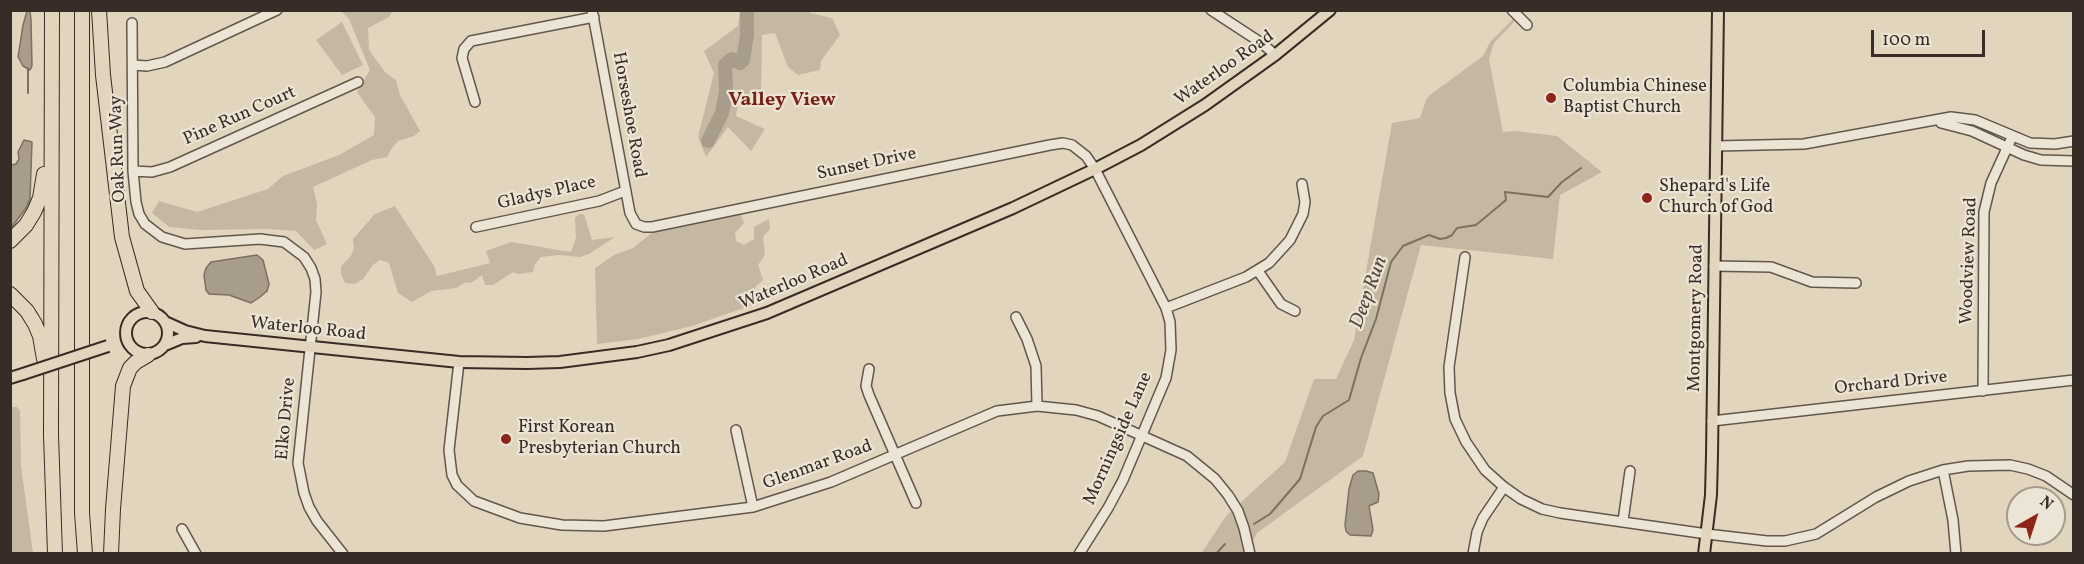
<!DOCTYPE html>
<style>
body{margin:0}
#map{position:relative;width:2084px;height:564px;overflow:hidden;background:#e2d5bd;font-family:Vollkorn,serif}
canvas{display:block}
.frame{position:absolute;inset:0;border:12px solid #382d26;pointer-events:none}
.north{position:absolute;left:2006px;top:486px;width:60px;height:60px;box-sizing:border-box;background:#ece4d4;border:2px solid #a49b8e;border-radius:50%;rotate:39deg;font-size:16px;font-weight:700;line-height:24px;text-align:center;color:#382d26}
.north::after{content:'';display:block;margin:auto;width:21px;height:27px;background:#8f2418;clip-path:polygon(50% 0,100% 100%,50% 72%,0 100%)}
.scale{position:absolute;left:1871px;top:30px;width:114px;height:27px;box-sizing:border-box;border:3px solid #382d26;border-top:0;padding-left:8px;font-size:18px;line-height:21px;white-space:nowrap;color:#382d26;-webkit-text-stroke:4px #ece4d4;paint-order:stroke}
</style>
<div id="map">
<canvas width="2084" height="564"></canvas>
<div class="frame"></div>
<div class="north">N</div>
<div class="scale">100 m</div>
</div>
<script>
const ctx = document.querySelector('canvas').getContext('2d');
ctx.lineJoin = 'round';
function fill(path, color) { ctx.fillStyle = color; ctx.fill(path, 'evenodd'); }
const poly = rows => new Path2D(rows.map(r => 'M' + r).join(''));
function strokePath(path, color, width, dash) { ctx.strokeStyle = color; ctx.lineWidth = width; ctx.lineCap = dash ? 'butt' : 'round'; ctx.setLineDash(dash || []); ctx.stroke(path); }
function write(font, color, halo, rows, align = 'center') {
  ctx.font = font + ' Vollkorn,serif'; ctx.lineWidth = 4.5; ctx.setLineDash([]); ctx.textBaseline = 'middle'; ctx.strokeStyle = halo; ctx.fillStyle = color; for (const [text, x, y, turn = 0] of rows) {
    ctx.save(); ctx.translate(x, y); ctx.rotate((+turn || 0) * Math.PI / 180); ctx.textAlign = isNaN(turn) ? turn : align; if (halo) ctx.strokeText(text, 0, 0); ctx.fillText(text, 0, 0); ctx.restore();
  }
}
const green = poly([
 [341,11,393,11,389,17,368,28,369,50,385,72,396,80,400,95,420,131,414,136,398,141,392,148,387,157,372,160,313,187,317,204,316,220,327,244,314,250,296,231,267,229,201,230,169,227,152,213,159,201,197,212,268,189,283,176,339,155,374,135,375,117,357,92,370,70,349,19],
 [740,11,810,11,810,13,832,18,840,35,821,61,820,70,798,75,788,67,775,33,762,35,761,100,739,97,736,116,765,129,751,151,728,127,706,157,698,137,714,73,704,51,738,26],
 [1513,19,1514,22,1494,43,1489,59,1503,132,1516,131,1557,136,1602,172,1560,195,1553,259,1421,245,1363,456,1257,533,1247,553,1201,554,1226,516,1285,462,1314,379,1336,379,1354,340,1392,123,1420,118,1426,100,1430,95,1483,56,1490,42],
 [342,22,363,65,342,75,316,40],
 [395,206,434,266,437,276,490,263,486,251,511,242,571,252,576,237,575,218,579,214,584,214,592,240,615,237,589,254,580,257,559,255,541,257,535,264,533,272,518,274,513,272,493,285,485,285,482,275,471,283,466,282,456,288,431,291,412,302,398,293,389,263,380,260,373,265,363,279,355,284,345,283,341,274,341,266,351,256,354,248,353,239,375,214],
 [740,213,744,223,735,233,736,241,744,245,754,239,754,227,769,219,770,229,763,237,765,255,758,265,763,280,755,287,758,303,692,326,638,339,597,344,595,268,614,255,633,248,653,232],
 [11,407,17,407,20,411,21,466,33,553,11,553]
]);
const water = poly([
 [27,11,30,11,31,20,32,66,30,70,23,66,18,57,23,25,27,11],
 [24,140,32,142,30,199,26,208,11,228,11,165,16,164,19,159,18,152,24,140],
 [257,255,263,260,269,284,267,291,260,297,251,303,229,295,209,294,206,290,204,275,206,268,211,262,257,255],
 [1358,471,1366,471,1373,473,1379,494,1378,502,1369,506,1373,530,1371,536,1350,535,1346,531,1345,525,1349,489,1353,475,1358,471]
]);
const stream = poly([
 [28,69,28,93],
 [1254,524,1270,514,1300,479,1316,427,1323,416,1349,400,1361,358,1376,319,1391,262,1403,246,1429,235,1440,239,1446,238,1452,235,1457,228,1476,225,1506,200,1505,192,1548,197,1562,182,1581,168],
 [1216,554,1225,544]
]);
const river = poly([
 [708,141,722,113,726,92,725,65,732,59,740,63,743,60,747,35,747,10]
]);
const minor = poly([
 [592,10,630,213,636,224,644,227,652,227,1050,145,1063,143,1072,145,1086,156,1095,169,1166,308,1170,322,1171,350,1166,378,1123,480,1108,508,1079,554],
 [1211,10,1263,44,1275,55],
 [1512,10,1527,25],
 [132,23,133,171,136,202,139,214,145,224,162,237,185,244,260,239,284,242,304,257,311,268,315,279,316,292,298,463,304,493,309,507,317,521,343,554],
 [133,65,147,66,165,62,277,10],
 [475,102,462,58,464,49,471,41,594,17],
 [1941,123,1972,131,2024,155,2041,160,2074,161],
 [1716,146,1804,144,1951,117,1975,120,2030,143,2055,144,2074,141],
 [133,171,152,172,170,167,358,82],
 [476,227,599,201,625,191],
 [1465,257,1449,367,1450,393,1455,419,1466,442,1485,470,1504,487,1521,499,1542,509,1560,513,1707,534,1767,541,1785,541,1816,534,1876,497,1909,481,1943,470,1968,466,2010,465,2028,469,2046,476,2074,495],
 [1714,266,1771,267,1812,282,1856,283],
 [1258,271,1281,304,1295,311],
 [1166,308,1246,277,1269,263,1290,240,1303,214,1305,202,1302,184],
 [1016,317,1027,339,1036,366,1037,406],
 [459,362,449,450,452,475,457,485,474,501,520,518,562,525,604,526,753,507,831,482,997,411,1037,406,1076,410,1098,416,1187,456,1215,479,1228,495,1238,511,1244,528,1250,554],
 [869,369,866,386,869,395,916,503],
 [1983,391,1984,212,1991,183,2012,137],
 [1712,421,2074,380],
 [736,430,753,507],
 [1943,470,1953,520,1956,554],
 [1623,521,1630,471],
 [182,529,196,554],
 [1473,554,1477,532,1483,518,1504,487]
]);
const major = poly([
 '126 333a21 21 0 1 1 42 0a21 21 0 1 1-42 0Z',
 [165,322,185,331,205,336,459,362,527,363,560,362,637,352,669,345,767,313,1013,208,1095,169,1141,145,1205,105,1275,55,1330,10],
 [165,345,182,338,196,337],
 [10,378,23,374],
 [1704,554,1711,495,1712,455,1718,10]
]);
const highway = poly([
 [52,10,51,435,55,554],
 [82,10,82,513,85,554],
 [99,10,103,75,122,237,137,291,152,312],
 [10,241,26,225,34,212,40,198,44,174],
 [10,294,27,311,35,324,40,336,44,359],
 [111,554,113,509,123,386,130,368,136,362,148,355]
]);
const majorBridge = poly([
 [23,374,108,346]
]);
const markers = [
 [1551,98,6,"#8f2418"],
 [1647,198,6,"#8f2418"],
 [506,439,6,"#8f2418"]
];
const streetNames = [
 ["Waterloo Road",1225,69,-35],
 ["Horseshoe Road",628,115,80],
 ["Pine Run Court",240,117,-24],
 ["Oak Run Way",119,149,-92],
 ["Sunset Drive",867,165,-12],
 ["Gladys Place",547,194,-13],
 ["Woodview Road",1970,261,-88],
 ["Waterloo Road",794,283,-23],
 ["Montgomery Road",1697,318,-89],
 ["Waterloo Road",308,330,6],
 ["Orchard Drive",1891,384,-6],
 ["Elko Drive",287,419,-85],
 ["Morningside Lane",1119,439,-66],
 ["Glenmar Road",818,466,-20]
];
const poiNames = [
 ["Columbia Chinese",1563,88],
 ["Baptist Church",1563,109],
 ["Shepard's Life",1659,188],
 ["Church of God",1659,209],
 ["First Korean",518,429],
 ["Presbyterian Church",518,450]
];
const neighbourhoodNames = [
 ["Valley View",782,101]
];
const waterNames = [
 ["Deep Run",1370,293,-70]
];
fill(green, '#c5b8a3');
fill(water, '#a89c8a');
strokePath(water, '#7b7062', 1.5);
strokePath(stream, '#7b7062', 2);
strokePath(river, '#a89c8a', 14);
strokePath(minor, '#62574c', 12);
strokePath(major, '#382d26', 14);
strokePath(highway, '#382d26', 16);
strokePath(minor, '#ece4d4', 9);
strokePath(major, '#e2d5bd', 10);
strokePath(highway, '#e2d5bd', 14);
strokePath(majorBridge, '#382d26', 14, []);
strokePath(majorBridge, '#e2d5bd', 10);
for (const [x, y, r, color] of markers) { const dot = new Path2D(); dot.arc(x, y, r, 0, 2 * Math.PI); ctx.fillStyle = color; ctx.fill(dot); strokePath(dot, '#ece4d4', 2); }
write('18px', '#382d26', '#ece4d4', streetNames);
write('18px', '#382d26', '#ece4d4', poiNames, 'left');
write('bold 20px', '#7a1f14', '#ece4d4', neighbourhoodNames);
write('italic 20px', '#54493f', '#ece4d4', waterNames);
</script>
